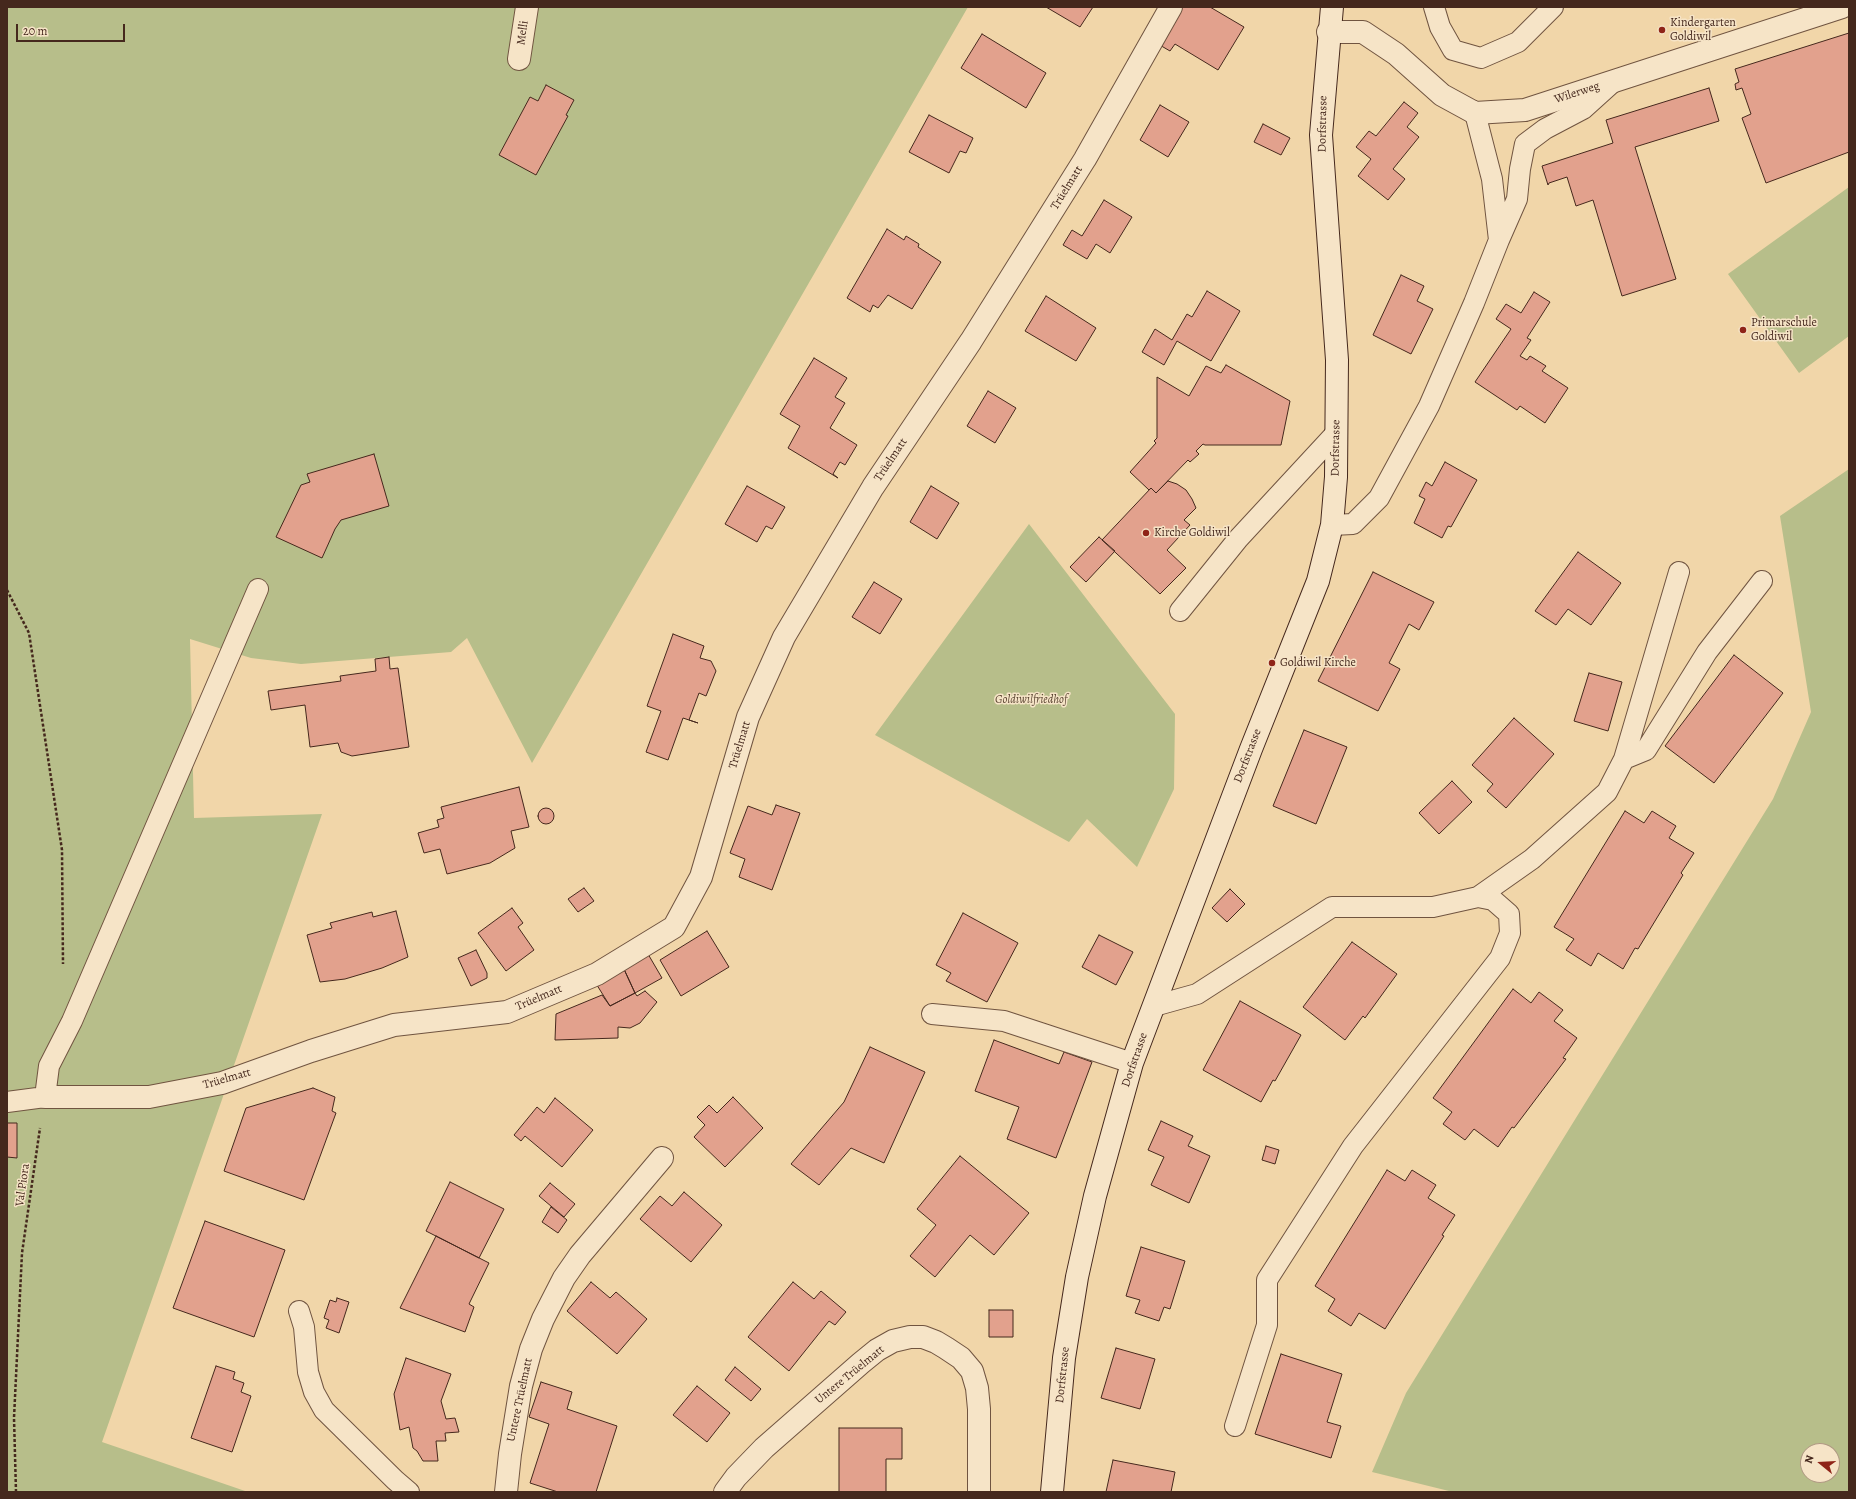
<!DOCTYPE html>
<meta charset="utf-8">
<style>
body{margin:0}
#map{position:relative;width:1856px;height:1499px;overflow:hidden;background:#f1d6a9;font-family:Alegreya,serif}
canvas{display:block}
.frame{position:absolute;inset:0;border:8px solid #45281d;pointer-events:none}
.north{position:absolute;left:1800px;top:1443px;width:40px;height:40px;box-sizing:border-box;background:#f6e4c7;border:1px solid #af9983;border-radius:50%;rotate:288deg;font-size:11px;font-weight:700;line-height:16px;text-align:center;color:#45281d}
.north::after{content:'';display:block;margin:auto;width:14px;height:18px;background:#8f2418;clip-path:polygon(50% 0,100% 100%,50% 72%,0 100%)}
.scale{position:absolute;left:16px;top:24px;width:109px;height:18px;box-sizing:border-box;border:2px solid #45281d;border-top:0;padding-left:5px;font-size:12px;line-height:14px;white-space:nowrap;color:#45281d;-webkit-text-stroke:3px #f6e4c7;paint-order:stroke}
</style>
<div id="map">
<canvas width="1856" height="1499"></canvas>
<div class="frame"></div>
<div class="north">N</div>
<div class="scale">20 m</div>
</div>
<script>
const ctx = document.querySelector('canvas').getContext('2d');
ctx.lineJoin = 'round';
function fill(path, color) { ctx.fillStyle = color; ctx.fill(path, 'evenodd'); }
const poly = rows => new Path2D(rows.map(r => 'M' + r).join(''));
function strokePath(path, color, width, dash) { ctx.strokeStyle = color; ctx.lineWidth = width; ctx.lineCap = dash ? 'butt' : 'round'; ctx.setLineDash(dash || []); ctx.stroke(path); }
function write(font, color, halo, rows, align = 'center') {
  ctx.font = font + ' Alegreya,serif'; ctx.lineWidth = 3; ctx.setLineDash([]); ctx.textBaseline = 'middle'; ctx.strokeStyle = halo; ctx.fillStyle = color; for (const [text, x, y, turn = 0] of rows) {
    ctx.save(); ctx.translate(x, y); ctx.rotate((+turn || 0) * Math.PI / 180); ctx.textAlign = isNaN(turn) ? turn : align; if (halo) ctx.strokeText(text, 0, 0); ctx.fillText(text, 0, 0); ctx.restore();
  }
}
const green = poly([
 [7,7,968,7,532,763,467,638,451,652,301,664,251,658,190,639,194,818,322,814,102,1442,248,1492,7,1492],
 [1849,187,1849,336,1799,373,1728,274],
 [1849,469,1849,1492,1453,1492,1372,1472,1406,1393,1773,799,1811,712,1780,516],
 [1808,1451,1832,1451,1832,1475,1808,1475],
 [1029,524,1175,714,1174,789,1137,867,1087,819,1069,842,875,735]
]);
const building = poly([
 [1046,7,1093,7,1080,27,1046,7],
 [1180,7,1210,7,1244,27,1218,70,1175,44,1170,51,1158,44,1180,7],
 [1849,33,1849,152,1766,183,1742,118,1751,114,1742,88,1736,90,1735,84,1739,82,1735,69,1849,33],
 [982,34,1046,73,1026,108,961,68,982,34],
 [546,85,574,100,566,115,568,116,536,175,499,155,530,97,538,101,546,85],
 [1709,88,1719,121,1635,147,1676,279,1622,296,1593,200,1576,206,1567,177,1549,183,1548,185,1542,166,1613,143,1606,120,1709,88],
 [1404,102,1418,113,1407,127,1419,137,1393,169,1405,179,1388,200,1358,176,1371,159,1356,147,1369,131,1376,136,1404,102],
 [1160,105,1189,122,1168,157,1140,140,1160,105],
 [929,115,973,138,966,153,960,151,949,173,909,152,929,115],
 [1263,124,1290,138,1281,155,1254,142,1263,124],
 [1104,200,1132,217,1110,253,1096,244,1087,259,1063,245,1072,230,1082,236,1104,200],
 [887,229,904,240,906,236,919,244,918,247,941,262,912,309,888,295,878,308,873,305,870,312,847,298,887,229],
 [1401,275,1424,286,1417,301,1433,309,1411,354,1373,335,1401,275],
 [1207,291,1240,311,1211,361,1177,341,1164,365,1142,352,1155,329,1172,340,1187,314,1192,317,1207,291],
 [1534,292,1550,302,1527,338,1531,340,1520,356,1527,360,1530,356,1546,366,1542,371,1568,388,1545,423,1520,406,1517,410,1475,382,1511,329,1496,319,1506,304,1521,313,1534,292],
 [1046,296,1096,328,1076,361,1025,331,1046,296],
 [814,358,847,378,835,397,845,403,830,428,857,445,845,465,840,462,833,474,838,478,788,448,800,426,780,414,814,358],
 [1226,365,1290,401,1281,445,1205,445,1203,444,1196,451,1199,454,1190,462,1188,460,1156,493,1151,488,1149,490,1130,472,1156,443,1154,441,1157,438,1157,377,1189,396,1206,366,1221,373,1226,365],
 [988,391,1016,408,995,443,967,426,988,391],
 [374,454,389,506,341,520,335,529,322,558,276,537,301,485,310,482,307,474,374,454],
 [1445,462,1477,480,1451,527,1448,526,1442,538,1414,523,1425,499,1419,496,1426,482,1432,486,1445,462],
 [1168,481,1177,484,1186,490,1192,499,1196,508,1184,520,1190,525,1167,550,1186,568,1160,594,1102,540,1151,488,1156,493,1168,481],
 [747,486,785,507,772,529,766,526,757,542,725,524,747,486],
 [931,486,959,503,937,539,910,522,931,486],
 [1099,537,1115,551,1086,582,1070,567,1099,537],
 [1578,552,1621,583,1591,625,1568,609,1556,625,1535,611,1578,552],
 [1373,572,1434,602,1419,630,1409,624,1389,663,1400,669,1378,711,1318,681,1373,572],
 [874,582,902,599,880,634,852,617,874,582],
 [673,634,704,646,700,658,711,661,716,671,706,696,699,693,689,720,698,723,683,718,668,760,646,752,661,711,647,706,673,634],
 [1734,655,1783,693,1714,783,1665,746,1734,655],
 [389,657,390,669,398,668,409,747,352,756,341,752,338,743,310,747,305,705,271,710,268,691,341,681,340,676,376,671,375,659,389,657],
 [1589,673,1622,682,1608,731,1574,721,1589,673],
 [1514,718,1554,754,1506,808,1487,791,1493,784,1472,765,1514,718],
 [1304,730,1347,747,1316,824,1273,806,1304,730],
 [1452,781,1472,802,1439,834,1419,813,1452,781],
 [519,787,529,827,511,831,515,848,490,863,447,874,440,849,424,853,418,833,439,827,437,820,444,818,441,807,519,787],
 [776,805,800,813,772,890,739,877,745,859,730,853,748,806,772,815,776,805],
 '538 816a8 8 0 1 1 16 0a8 8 0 1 1-16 0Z',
 [1625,811,1644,823,1652,811,1676,826,1669,838,1694,853,1681,873,1683,875,1638,949,1635,948,1623,969,1598,953,1591,966,1566,950,1574,939,1554,927,1625,811],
 [584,888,594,901,578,912,568,899,584,888],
 [1230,889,1245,904,1227,922,1212,908,1230,889],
 [512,908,523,923,518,927,534,950,506,971,478,933,512,908],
 [396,911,408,957,382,968,345,979,320,982,307,935,332,928,330,923,372,912,373,917,396,911],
 [963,913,1018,943,987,1002,946,981,951,973,936,965,963,913],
 [707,931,729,967,681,996,660,960,707,931],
 [1099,935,1133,952,1116,985,1082,967,1099,935],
 [1352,942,1397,974,1365,1018,1363,1016,1345,1040,1303,1007,1352,942],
 [476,950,487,973,487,978,471,986,458,958,476,950],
 [648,954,662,978,635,993,623,967,648,954],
 [623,967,635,993,610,1006,595,982,623,967],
 [1513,989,1531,1003,1539,992,1563,1010,1554,1021,1577,1038,1563,1058,1566,1059,1514,1128,1512,1127,1498,1147,1474,1129,1465,1140,1443,1124,1452,1112,1433,1098,1513,989],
 [645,991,657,1002,640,1023,630,1028,618,1027,618,1038,555,1040,556,1014,602,995,610,1006,635,993,637,996,645,991],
 [1240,1001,1301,1035,1275,1081,1273,1080,1261,1102,1203,1070,1240,1001],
 [994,1040,1059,1064,1064,1052,1092,1062,1056,1158,1007,1139,1019,1107,975,1091,994,1040],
 [870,1047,925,1072,884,1163,851,1148,819,1185,791,1164,844,1102,870,1047],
 [313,1088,335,1097,332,1111,336,1113,304,1200,224,1171,246,1108,313,1088],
 [733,1097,763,1128,725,1167,694,1137,705,1125,697,1117,709,1105,717,1113,733,1097],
 [555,1098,593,1130,562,1167,525,1136,521,1141,514,1135,537,1107,544,1113,555,1098],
 [1161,1121,1193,1136,1188,1146,1210,1156,1189,1203,1151,1185,1164,1157,1148,1150,1161,1121],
 [7,1123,17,1123,17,1158,7,1157,7,1123],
 [1266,1146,1279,1150,1275,1164,1262,1160,1266,1146],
 [960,1156,1029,1213,994,1255,970,1235,935,1277,910,1256,936,1225,917,1209,960,1156],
 [1387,1170,1405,1181,1412,1170,1436,1185,1428,1198,1455,1215,1442,1235,1444,1236,1385,1329,1359,1313,1351,1326,1328,1311,1335,1299,1315,1286,1387,1170],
 [450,1182,504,1209,479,1258,426,1231,450,1182],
 [550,1183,575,1204,564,1217,539,1196,550,1183],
 [684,1192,722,1225,691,1262,640,1219,660,1196,672,1206,684,1192],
 [551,1207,567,1220,558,1233,542,1222,551,1207],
 [205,1221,285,1250,254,1337,173,1308,205,1221],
 [436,1236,489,1263,469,1304,474,1307,465,1332,400,1308,436,1236],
 [1141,1247,1185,1261,1170,1309,1164,1307,1159,1321,1135,1313,1140,1300,1126,1296,1141,1247],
 [591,1282,610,1298,616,1292,647,1319,617,1354,567,1311,591,1282],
 [793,1282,814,1299,821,1291,846,1312,835,1325,829,1321,789,1371,748,1337,793,1282],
 [337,1298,349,1302,339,1333,326,1328,329,1320,324,1318,330,1300,336,1302,337,1298],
 [989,1310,1013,1310,1013,1337,989,1337,989,1310],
 [1116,1348,1155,1359,1140,1409,1101,1398,1116,1348],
 [1281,1354,1342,1374,1327,1422,1341,1426,1331,1458,1255,1434,1281,1354],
 [406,1358,451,1374,441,1401,446,1419,455,1418,459,1432,445,1433,446,1441,436,1441,438,1461,423,1461,417,1451,413,1448,409,1427,400,1430,394,1394,406,1358],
 [216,1366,235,1372,233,1379,244,1383,241,1392,251,1396,232,1452,191,1438,216,1366],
 [735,1367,761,1389,751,1401,725,1380,735,1367],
 [541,1382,572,1392,567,1409,617,1426,596,1492,558,1492,530,1483,549,1424,529,1417,541,1382],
 [697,1386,730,1413,707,1442,673,1415,697,1386],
 [839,1428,902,1428,902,1459,886,1459,886,1492,839,1492,839,1428],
 [1113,1460,1175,1472,1171,1492,1106,1492,1113,1460]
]);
const path = poly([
 [7,590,29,633,62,850,63,964],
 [16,1492,14,1418,22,1253,40,1128]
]);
const lane = poly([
 [1434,7,1440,27,1453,50,1481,58,1518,42,1553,7],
 [1499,240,1517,199,1520,169,1525,144,1545,129,1583,109,1614,81],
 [1332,525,1353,524,1379,498,1429,406,1474,303,1499,240,1492,179,1475,113],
 [1180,611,1238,539,1337,432],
 [1624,759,1646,750,1707,652,1762,581],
 [1154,1006,1197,994,1332,907,1433,907,1478,897,1532,859,1607,792,1624,759,1679,572],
 [932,1014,1004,1021,1132,1063],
 [7,1102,45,1097,49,1066,72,1021,258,589],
 [299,1311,304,1327,308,1372,314,1392,324,1410,395,1480,409,1492],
 [1235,1426,1267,1325,1267,1280,1353,1146,1500,958,1510,933,1509,914,1493,900,1478,897]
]);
const street = poly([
 [1328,32,1363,32,1396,54,1442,95,1475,113,1525,110,1842,7],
 [519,59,527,7],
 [45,1097,149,1097,222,1083,311,1051,394,1025,507,1012,597,974,674,927,701,877,748,717,784,637,873,487,971,341,1085,159,1171,7],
 [506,1492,510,1454,521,1386,531,1349,543,1319,564,1278,580,1255,662,1158],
 [725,1492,736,1477,764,1448,861,1363,877,1350,893,1341,910,1337,923,1337,936,1342,946,1348,961,1358,972,1371,977,1388,979,1409,979,1492]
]);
const secondary = poly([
 [1052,1492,1064,1358,1077,1277,1095,1196,1132,1063,1251,749,1318,581,1332,525,1336,477,1337,360,1321,135,1332,7]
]);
const markers = [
 [1662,30,4,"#8f2418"],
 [1743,330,4,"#8f2418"],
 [1146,533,4,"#8f2418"],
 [1272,663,4,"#8f2418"]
];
const poiNames = [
 ["Kindergarten",1670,23],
 ["Goldiwil",1670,37],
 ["Primarschule",1751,323],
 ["Goldiwil",1751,337],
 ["Kirche Goldiwil",1154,533],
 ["Goldiwil Kirche",1280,663]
];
const streetNames = [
 ["Melli",523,33,-82],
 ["Wilerweg",1577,93,-18],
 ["Dorfstrasse",1323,124,-89],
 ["Trüelmatt",1067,188,-58],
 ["Dorfstrasse",1336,448,-89],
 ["Trüelmatt",891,460,-56],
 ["Trüelmatt",740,745,-73],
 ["Dorfstrasse",1248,756,-69],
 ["Trüelmatt",539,998,-23],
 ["Dorfstrasse",1135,1060,-71],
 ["Trüelmatt",227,1079,-16],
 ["Val Piora",23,1185,-82],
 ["Untere Trüelmatt",850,1375,-39],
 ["Dorfstrasse",1063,1375,-84],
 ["Untere Trüelmatt",520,1400,-78]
];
const parkNames = [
 ["Goldiwilfriedhof",1031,700]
];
fill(green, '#b7be8a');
fill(building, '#e2a18d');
strokePath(building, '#45281d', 1);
strokePath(lane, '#705440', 22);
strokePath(street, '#705440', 24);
strokePath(secondary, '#45281d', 24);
strokePath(path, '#45281d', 2.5, [3, 2]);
strokePath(lane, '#f6e4c7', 20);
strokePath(street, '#f6e4c7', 22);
strokePath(secondary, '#f6e4c7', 22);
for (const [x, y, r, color] of markers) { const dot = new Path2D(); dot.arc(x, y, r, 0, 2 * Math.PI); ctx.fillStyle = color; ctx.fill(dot); strokePath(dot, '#f6e4c7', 1.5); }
write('12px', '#45281d', '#f6e4c7', poiNames, 'left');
write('12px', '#45281d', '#f6e4c7', streetNames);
write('italic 12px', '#5c4633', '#f6e4c7', parkNames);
</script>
